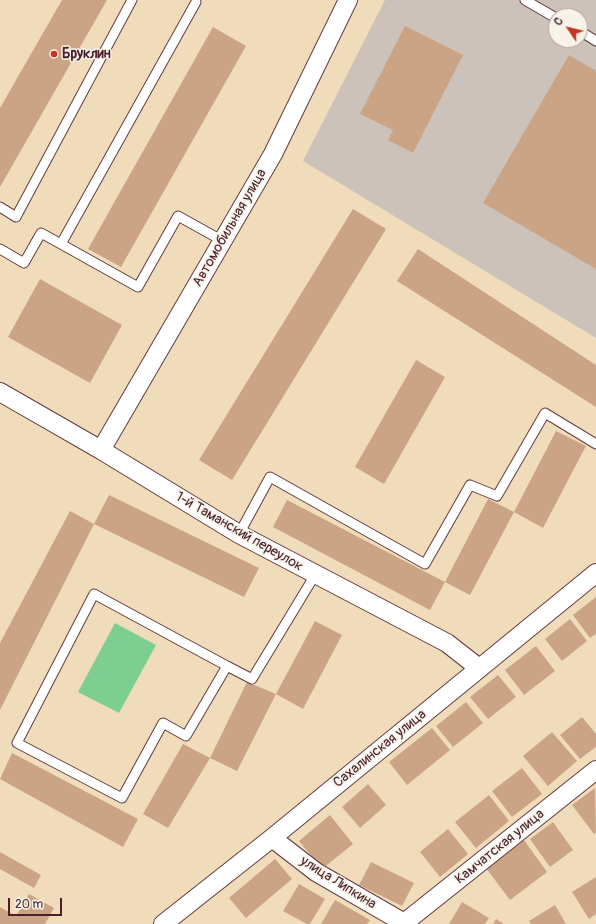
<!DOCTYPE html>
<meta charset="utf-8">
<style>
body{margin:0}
#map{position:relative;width:596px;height:924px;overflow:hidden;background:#f0dcba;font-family:Pangolin,sans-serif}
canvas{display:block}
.north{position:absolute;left:548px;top:8px;width:40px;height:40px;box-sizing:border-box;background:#f7f3e8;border:1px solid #b29e9c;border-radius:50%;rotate:305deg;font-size:11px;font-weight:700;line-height:16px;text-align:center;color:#4a1f2b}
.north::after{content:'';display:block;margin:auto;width:14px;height:18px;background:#c8321e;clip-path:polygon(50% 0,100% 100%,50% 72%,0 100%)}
.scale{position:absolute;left:8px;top:898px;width:54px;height:18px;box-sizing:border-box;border:2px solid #4a1f2b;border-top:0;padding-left:5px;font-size:12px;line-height:14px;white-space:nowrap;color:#4a1f2b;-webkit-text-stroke:3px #f7f3e8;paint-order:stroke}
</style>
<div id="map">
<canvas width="596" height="924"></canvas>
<div class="north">С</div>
<div class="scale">20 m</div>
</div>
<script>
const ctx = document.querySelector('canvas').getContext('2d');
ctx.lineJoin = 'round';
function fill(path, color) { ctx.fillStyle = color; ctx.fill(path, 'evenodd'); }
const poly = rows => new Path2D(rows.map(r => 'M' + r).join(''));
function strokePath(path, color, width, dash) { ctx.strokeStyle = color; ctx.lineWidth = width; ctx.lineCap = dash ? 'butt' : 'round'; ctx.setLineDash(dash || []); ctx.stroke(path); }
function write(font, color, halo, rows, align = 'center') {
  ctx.font = font + ' Pangolin,sans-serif'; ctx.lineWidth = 3; ctx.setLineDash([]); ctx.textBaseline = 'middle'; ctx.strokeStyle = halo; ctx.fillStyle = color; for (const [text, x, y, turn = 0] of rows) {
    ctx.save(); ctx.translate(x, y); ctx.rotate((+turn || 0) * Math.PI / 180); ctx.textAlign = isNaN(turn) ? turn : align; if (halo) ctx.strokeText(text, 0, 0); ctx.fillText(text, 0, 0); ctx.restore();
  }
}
const industrial = poly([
 [385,0,596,0,596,338,303,161],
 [556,16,580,16,580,40,556,40]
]);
const green = poly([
 [115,623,156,645,119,713,78,692]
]);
const building = poly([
 [62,0,107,0,0,187,0,108],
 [405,26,463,55,413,153,388,140,393,130,360,114],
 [213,27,246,46,121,267,88,249],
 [569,55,596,71,596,269,483,203],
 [353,209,386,229,232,480,199,460],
 [418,249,596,365,596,407,397,281],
 [40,279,122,325,90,383,8,337],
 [416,360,445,377,384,484,355,467],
 [556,431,586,446,543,528,514,512],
 [109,495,259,568,244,597,94,524],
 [488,499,514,512,470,595,445,582,430,610,273,527,287,500,445,582],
 [70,511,94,524,0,710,0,643],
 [596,597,596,634,590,638,573,615],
 [570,619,587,641,562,661,545,639],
 [315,621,342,635,303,709,276,694,237,771,210,758,168,828,143,814,183,744,210,758,247,682,276,694],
 [536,646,555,671,524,695,505,670],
 [498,675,516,697,488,719,470,697],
 [466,702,483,723,453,747,436,726],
 [582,717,596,734,596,747,580,759,560,735],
 [432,728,450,750,407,785,389,762],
 [552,732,577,761,548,786,523,756],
 [12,753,138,819,123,847,0,779],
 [522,768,542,794,512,817,492,791],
 [368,784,386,805,360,828,342,807],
 [595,788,596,832,594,834,572,805],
 [489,795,509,821,476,848,455,822],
 [330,815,353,844,322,869,299,841],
 [553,822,573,850,550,867,530,839],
 [448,829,468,854,440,877,420,852],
 [524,840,547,872,510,900,486,868],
 [0,852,41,875,34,888,0,869],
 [275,859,292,879,246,918,229,898],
 [371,862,414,883,402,906,359,885],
 [596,877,596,914,589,919,572,892],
 [299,884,325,899,310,924,307,924,283,911],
 [29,894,54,908,45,924,0,924,0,907,16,916],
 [335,900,370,920,367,924,321,924],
 [462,902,489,918,485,924,449,924],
 [555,905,566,924,531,924,529,921],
 [496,919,504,924,493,924]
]);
const lane = poly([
 [525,0,556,18],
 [580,31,596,41],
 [0,207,16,217,132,0],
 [61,244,138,287,178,216,223,241],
 [0,249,24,263,41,233,61,244,196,2],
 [239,534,270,477,425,564,470,485,497,496,545,413,596,444],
 [227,666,94,594,17,743,122,798,163,723,186,736,227,666,252,679,315,575]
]);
const street = poly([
 [0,392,101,450,239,534,447,643,479,668],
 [101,450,273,154,348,0],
 [272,838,316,872,406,924],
 [404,923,596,770],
 [163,924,272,838,596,573]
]);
const markers = [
 [54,54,4,"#c8321e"]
];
const poiNames = [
 ["Бруклин",62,54]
];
const streetNames = [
 ["Автомобильная улица",230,228,-60],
 ["1-й Таманский переулок",239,532,30],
 ["Сахалинская улица",380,749,-39],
 ["Камчатская улица",500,847,-39],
 ["улица Липкина",338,883,32]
];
fill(industrial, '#ccc2b9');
fill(green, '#7ccf91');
fill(building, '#cba486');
strokePath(lane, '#633b40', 11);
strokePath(street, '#633b40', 20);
strokePath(lane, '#fff', 9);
strokePath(street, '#fff', 18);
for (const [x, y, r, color] of markers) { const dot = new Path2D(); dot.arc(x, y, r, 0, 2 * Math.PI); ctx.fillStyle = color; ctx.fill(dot); strokePath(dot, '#f7f3e8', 1.5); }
write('bold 14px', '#4a1f2b', '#f7f3e8', poiNames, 'left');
write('14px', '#4a1f2b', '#f7f3e8', streetNames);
</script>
